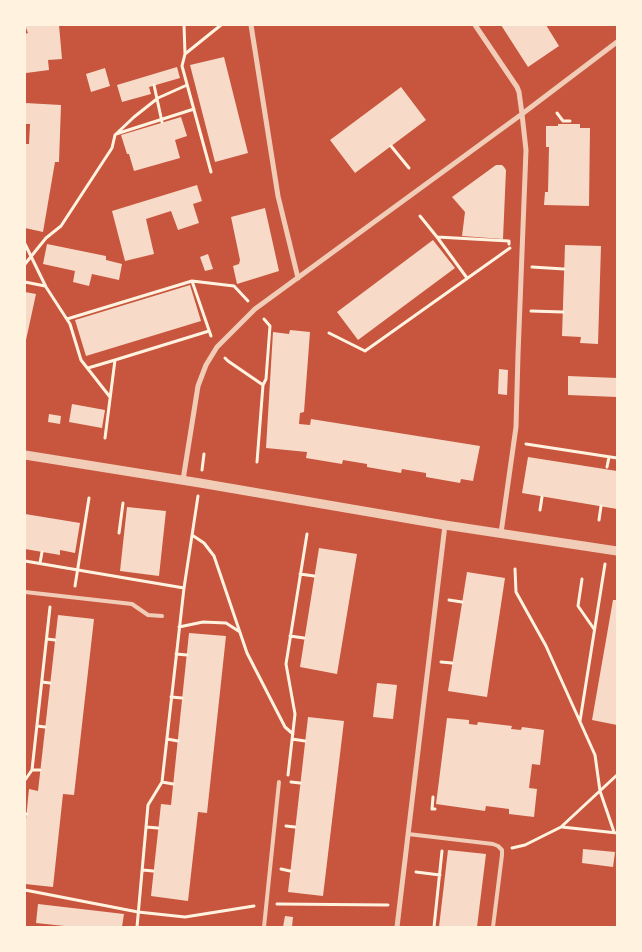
<!DOCTYPE html>
<style>
body{margin:0}
#map{position:relative;width:642px;height:952px;overflow:hidden;background:#c8553d;font-family:Arial,sans-serif}
canvas{display:block}
.frame{position:absolute;inset:0;border:26px solid #fff3e0;pointer-events:none}
</style>
<div id="map">
<canvas width="642" height="952"></canvas>
<div class="frame"></div>
</div>
<script>
const ctx = document.querySelector('canvas').getContext('2d');
ctx.lineJoin = 'round';
function fill(path, color) { ctx.fillStyle = color; ctx.fill(path, 'evenodd'); }
const poly = rows => new Path2D(rows.map(r => 'M' + r).join(''));
function strokePath(path, color, width, dash) { ctx.strokeStyle = color; ctx.lineWidth = width; ctx.lineCap = dash ? 'butt' : 'round'; ctx.setLineDash(dash || []); ctx.stroke(path); }
const building = poly([
 [25,25,59,25,62,59,48,60,49,70,26,73,25,34,28,33],
 [501,25,546,25,559,46,528,67],
 [224,57,248,153,215,162,190,65],
 [177,67,180,78,149,87,151,94,122,102,117,85],
 [105,68,110,86,91,92,86,74],
 [401,87,426,120,355,173,330,140],
 [25,103,61,105,59,162,55,162,43,232,25,228,25,144,29,144,30,124,25,124],
 [181,117,187,136,175,140,180,158,134,171,129,154,127,154,121,135],
 [558,124,580,124,580,128,590,128,589,206,544,205,545,192,548,192,549,147,546,147,546,126,558,126],
 [496,165,502,165,504,167,506,170,503,239,462,236,465,212,452,197],
 [197,185,202,201,193,204,199,223,178,230,171,211,146,219,154,254,125,261,112,211],
 [265,208,279,271,237,284,233,266,239,264,240,260,231,217],
 [433,240,455,268,358,340,337,312],
 [47,244,106,256,106,260,122,264,119,280,92,274,89,286,73,282,75,271,43,264],
 [565,245,601,246,598,344,580,343,581,337,562,336],
 [208,254,213,269,205,271,200,257],
 [190,285,201,321,86,356,75,320],
 [25,292,36,294,26,340,25,340],
 [290,330,310,332,304,412,300,413,299,424,310,425,311,419,480,446,473,481,461,479,460,483,426,477,426,473,402,469,401,473,367,467,367,464,343,460,342,464,306,458,307,452,266,448,273,332,289,334],
 [499,369,508,370,507,395,498,394],
 [568,376,617,378,617,397,568,395],
 [72,404,105,410,102,428,69,422],
 [49,414,61,416,60,424,48,422],
 [528,457,617,471,617,509,522,493],
 [127,507,166,511,159,576,120,571],
 [25,514,80,523,75,553,60,550,60,555,25,549],
 [319,548,357,554,337,674,300,667],
 [467,572,505,578,487,697,448,691],
 [613,600,617,600,617,725,592,720],
 [58,615,94,619,74,795,63,794,53,887,25,884,25,829,29,789,38,791],
 [189,633,226,636,207,813,198,812,188,901,151,896,161,804,171,805],
 [377,683,397,685,393,719,373,717],
 [308,717,344,721,323,896,288,892],
 [447,718,469,720,469,724,477,725,478,722,512,726,511,729,521,730,522,727,544,730,540,765,532,764,529,788,537,789,534,817,509,814,509,809,486,806,485,811,436,804],
 [583,849,615,852,613,867,582,863],
 [448,850,486,854,477,927,439,927],
 [38,904,124,914,122,927,74,927,36,923],
 [285,916,293,917,292,927,283,927]
]);
const path = poly([
 [184,25,185,54,182,66,211,172],
 [185,54,221,25],
 [154,85,162,122],
 [557,113,563,121,570,121],
 [116,134,194,109],
 [391,146,409,168],
 [420,216,437,237,467,278],
 [437,237,509,241,509,244],
 [25,244,46,287,70,324,81,360,110,397],
 [25,264,46,238,61,226,112,148,115,135,134,117,158,98,187,85],
 [532,267,564,269],
 [192,281,234,286,248,301],
 [25,282,45,286],
 [531,311,563,312],
 [67,319,192,281,211,336],
 [329,333,365,351,510,248],
 [225,358,228,361,263,385,257,462],
 [88,368,115,360],
 [263,385,266,379,270,326,264,319],
 [105,438,115,360,209,331],
 [526,444,617,458],
 [607,467,609,457],
 [202,470,204,454],
 [540,510,542,497],
 [599,520,601,506],
 [119,533,123,503],
 [192,535,204,543,214,556,247,653,285,727,293,734],
 [25,561,184,588,198,496],
 [40,563,42,552],
 [515,569,516,592,546,646,595,755,600,791,614,832],
 [300,574,314,576],
 [582,579,578,606,594,629],
 [75,586,89,498],
 [449,600,462,602],
 [179,627,203,622,226,623,240,632],
 [290,636,304,638],
 [47,639,55,640],
 [176,654,187,655],
 [441,662,452,663],
 [42,682,50,683],
 [171,697,182,698],
 [580,721,605,564],
 [37,726,45,727],
 [167,739,178,741],
 [292,739,305,741],
 [32,770,40,770],
 [288,775,295,714,286,664,307,534],
 [25,780,32,770,50,607],
 [162,782,173,784],
 [291,782,300,783],
 [433,797,432,809,435,809],
 [25,814,27,814],
 [286,826,295,827],
 [146,827,158,828],
 [562,827,617,833],
 [512,848,525,845,561,827,617,775],
 [281,869,290,871],
 [143,870,153,871],
 [416,872,440,875],
 [25,890,138,912,185,917,254,906],
 [277,904,388,905],
 [137,927,148,805,162,782,184,588],
 [434,927,442,851]
]);
const service = poly([
 [25,592,132,604,148,615,162,616],
 [408,834,493,844,498,846,502,850,502,855,493,927],
 [264,927,279,782]
]);
const minor = poly([
 [251,25,278,196,298,278],
 [475,25,517,87,519,92,522,114,526,150,518,355,516,427,501,533],
 [183,480,198,386,206,365,217,347,255,309,522,114,617,42],
 [397,927,445,525]
]);
const tertiary = poly([
 [25,455,200,483,445,525,617,551]
]);
fill(building, '#f7dbc8');
strokePath(path, '#fff3e0', 3);
strokePath(service, '#f1ccb7', 4);
strokePath(minor, '#f1ccb7', 5);
strokePath(tertiary, '#f1ccb7', 9);
</script>
